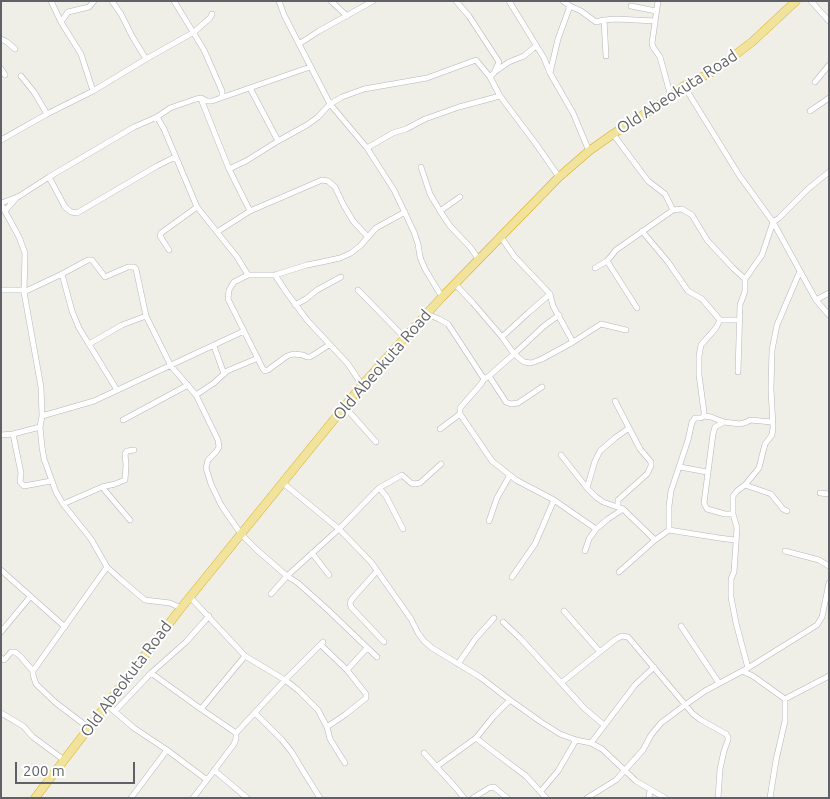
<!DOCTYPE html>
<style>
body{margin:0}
#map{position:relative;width:830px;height:799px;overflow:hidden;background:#efeee7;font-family:Ubuntu,sans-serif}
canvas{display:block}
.frame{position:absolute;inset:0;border:2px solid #5f6166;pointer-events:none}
.scale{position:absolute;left:15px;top:762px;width:120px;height:22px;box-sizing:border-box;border:2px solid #5f6166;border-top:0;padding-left:6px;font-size:15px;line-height:18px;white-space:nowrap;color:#5f6166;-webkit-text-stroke:4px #fff;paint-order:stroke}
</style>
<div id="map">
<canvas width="830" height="799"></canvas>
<div class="frame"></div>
<div class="scale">200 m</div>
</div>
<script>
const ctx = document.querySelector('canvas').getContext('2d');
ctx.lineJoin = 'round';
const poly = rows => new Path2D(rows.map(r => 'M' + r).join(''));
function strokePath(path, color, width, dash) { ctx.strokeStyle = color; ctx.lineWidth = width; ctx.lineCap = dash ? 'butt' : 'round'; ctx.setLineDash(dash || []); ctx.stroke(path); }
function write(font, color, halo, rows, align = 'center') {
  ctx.font = font + ' Ubuntu,sans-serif'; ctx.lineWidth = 4; ctx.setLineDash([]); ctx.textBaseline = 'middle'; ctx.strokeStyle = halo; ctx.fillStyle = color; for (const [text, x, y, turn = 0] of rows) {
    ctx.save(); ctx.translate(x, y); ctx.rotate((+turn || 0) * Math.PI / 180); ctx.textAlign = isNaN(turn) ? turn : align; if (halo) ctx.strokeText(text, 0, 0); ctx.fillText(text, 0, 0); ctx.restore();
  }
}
const minor = poly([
 [51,1,61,22,81,54,93,91],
 [112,1,121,14,132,36,146,59],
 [174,1,204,50,222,91,222,97],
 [279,1,284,15,330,104,367,148,394,190,414,232,418,244,420,257,425,269,442,297],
 [331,1,347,16],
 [456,1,469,16,499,62,494,73,490,77,500,96,536,144,559,177],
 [509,1,544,58,550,73,573,113,589,151],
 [563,1,570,6,581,11,596,22,604,20,616,19,655,21],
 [658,1,652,43,653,47,660,57,671,97],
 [811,1,829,21],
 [631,6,656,11],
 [604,20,606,56],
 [61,22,68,12,89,7,94,1],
 [1,39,7,42,15,49],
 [299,44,319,31,373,1],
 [1,69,5,75],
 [496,71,509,62,524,56,536,46],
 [550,73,558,39,570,6],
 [21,76,34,92,47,114],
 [815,82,829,65],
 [684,86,739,175,773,222,816,300,829,315],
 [250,88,278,141],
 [201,99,229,169,250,211],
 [810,111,829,98],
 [157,117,164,129,197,207,237,257,248,275,275,275,307,265,322,262,340,258,351,253,360,246,376,228,405,212],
 [613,134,648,181,665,194,673,210,682,209,692,215,707,240,733,268,745,279],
 [1,140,47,114,93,91,146,59,194,32,210,18,212,14],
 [367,148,393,133,406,129,425,119,459,107,500,96],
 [421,167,430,194,440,211,450,226,470,247,479,260],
 [229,169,246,161,278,141,307,125,318,117,330,104,342,97,364,89,427,78,476,60,490,77],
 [49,177,65,207,71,212,77,213,157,166,175,157],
 [1,203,18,197,49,177,134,127,157,117,170,108,196,99,201,98,207,101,212,101,310,67],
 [1,204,19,237,25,253,24,292,41,387,42,416,40,427,42,447,44,459,56,492,63,504,91,539,107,567,120,579,145,600,170,603,181,608],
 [5,211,17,197],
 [440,211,460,197],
 [642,231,668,262,688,291,702,299,720,320,740,320],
 [217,232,250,211,322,180,328,181,335,187,343,204,353,221,367,236],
 [501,237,514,256,550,294,553,306,573,342],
 [169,250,160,236,161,233,197,207],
 [607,261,637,308],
 [595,268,607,261,616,250,673,210],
 [62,274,72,311,79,328,117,390],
 [248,275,234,282,229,290,228,299,263,369,265,371,268,370,287,356,293,354,303,355,307,357,310,357,329,345],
 [275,275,287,293,307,320,348,364,362,385],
 [455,284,473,303,502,337,514,354,524,362,531,363,542,359,573,342,601,324,626,330],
 [1,290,24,290],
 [358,290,405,338],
 [24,292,62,274,88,260,92,260,105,277,128,267,134,267,136,269,146,316,171,366,196,395,218,440,219,447,216,452,208,460,206,468,211,484,221,505,241,534,257,550,287,576,298,583,328,610,377,657],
 [816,300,829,293],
 [295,305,306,299,317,290,341,277],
 [427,314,439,319,448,324,484,379],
 [559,315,544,326,514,354,489,376,484,379,481,384,460,408,460,414,492,461,516,480,554,500,596,529],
 [502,337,528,313,550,294],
 [89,344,122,325,146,316],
 [214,346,224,374],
 [738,372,740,305,745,291,745,279,762,255,773,222,779,218,809,188,829,172],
 [489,376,506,402,511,404,518,403,542,387],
 [196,395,214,383,227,371,258,358],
 [615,401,640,449,651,462,651,466,647,474,618,500,618,506],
 [345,407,376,442],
 [42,416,94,401,244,331],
 [704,416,704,412,699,375,699,356,701,345,716,328,720,320],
 [123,420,188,385],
 [724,422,715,427,713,434,704,503,707,509,725,514,733,514],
 [440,429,460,414],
 [13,434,21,473,20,482,24,486,51,481],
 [1,435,13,434,40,427],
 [561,455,587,488,596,497,603,502,623,509,655,540],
 [680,467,707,472],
 [283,483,339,529,371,562,411,619,418,633,424,641,432,648,480,677,510,700,541,722,560,734,576,740,591,743,602,749,636,781,665,798],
 [745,485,771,494,783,509,787,511],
 [102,487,130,520],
 [379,488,386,496,403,529],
 [587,488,595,461,600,451,615,438,629,428],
 [820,493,829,494],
 [63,504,102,487,115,484,125,480,126,465,125,454,127,451,134,450],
 [489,521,497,498,510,475],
 [669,530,719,538,735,540],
 [585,551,589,539,596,529,608,519,623,509],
 [785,551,819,560,829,566],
 [312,553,329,575],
 [1,570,65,627],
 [377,571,352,599,350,603,351,607,384,642],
 [619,572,655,540,669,530,669,506,671,491,688,440,692,422,695,418,701,418,704,416,711,417,724,422,740,424,747,422,750,420,772,422],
 [512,577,535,544,554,500],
 [271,594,287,576,339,529,379,488,402,475,411,483,415,484,420,483,441,464],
 [190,597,245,656,285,680,298,690,318,710,327,727,330,739,345,763],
 [564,611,600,652],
 [503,622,520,638,585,709,604,725],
 [681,626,719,683],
 [1,632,30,597],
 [321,645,347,670,366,694,366,698,346,714,327,727],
 [1,658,4,660,6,658,11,652,15,652,20,656,33,671,33,675,36,684,56,703,89,728],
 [458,664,476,638,494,618],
 [748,668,736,623,731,597,731,579,734,572,737,528,733,514,733,496,737,491,745,485,759,468,765,444,772,435,773,427,771,389,772,350,777,325,800,271],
 [347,670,367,648],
 [33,671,107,567],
 [742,671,753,676,785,699,785,721,776,760,770,798],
 [151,673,201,709,236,733],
 [561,683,616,639,622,636,628,637,693,714,701,720,726,734,728,737,728,740,724,751,720,769,718,798],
 [785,699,829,676],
 [107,705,134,728,167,750,207,780,193,798],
 [201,709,245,656],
 [115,711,151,673,186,642,209,616],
 [1,713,23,726,33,737,64,760],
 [255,713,282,740,291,751,305,774,320,798],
 [476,738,494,752,526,776,546,798],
 [591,743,635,685,654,667],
 [424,753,456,788,464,798],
 [436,767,476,738,493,717,510,700],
 [214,770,247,798],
 [207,780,234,744,236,739,236,733,285,680,323,642],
 [541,791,558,771,576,740],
 [131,798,167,750],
 [473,798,489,788,494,787,507,798],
 [587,798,616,780,643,750,651,735,661,723,685,705,705,691,748,668,817,625,822,617,829,583],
 [649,798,650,790]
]);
const highway = poly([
 [35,798,181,608,241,534,362,385,442,297,559,177,589,151,613,134,671,97,684,86,714,71,752,42,796,1]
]);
const streetNames = [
 ["Old Abeokuta Road",677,92,-33],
 ["Old Abeokuta Road",382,365,-49],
 ["Old Abeokuta Road",126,679,-53]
];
strokePath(minor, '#b4b6ba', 6);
strokePath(highway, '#dbb01c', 9);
strokePath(minor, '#fff', 5);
strokePath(highway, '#f1e39c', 8);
write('16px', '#5f6166', '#fff', streetNames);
</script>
